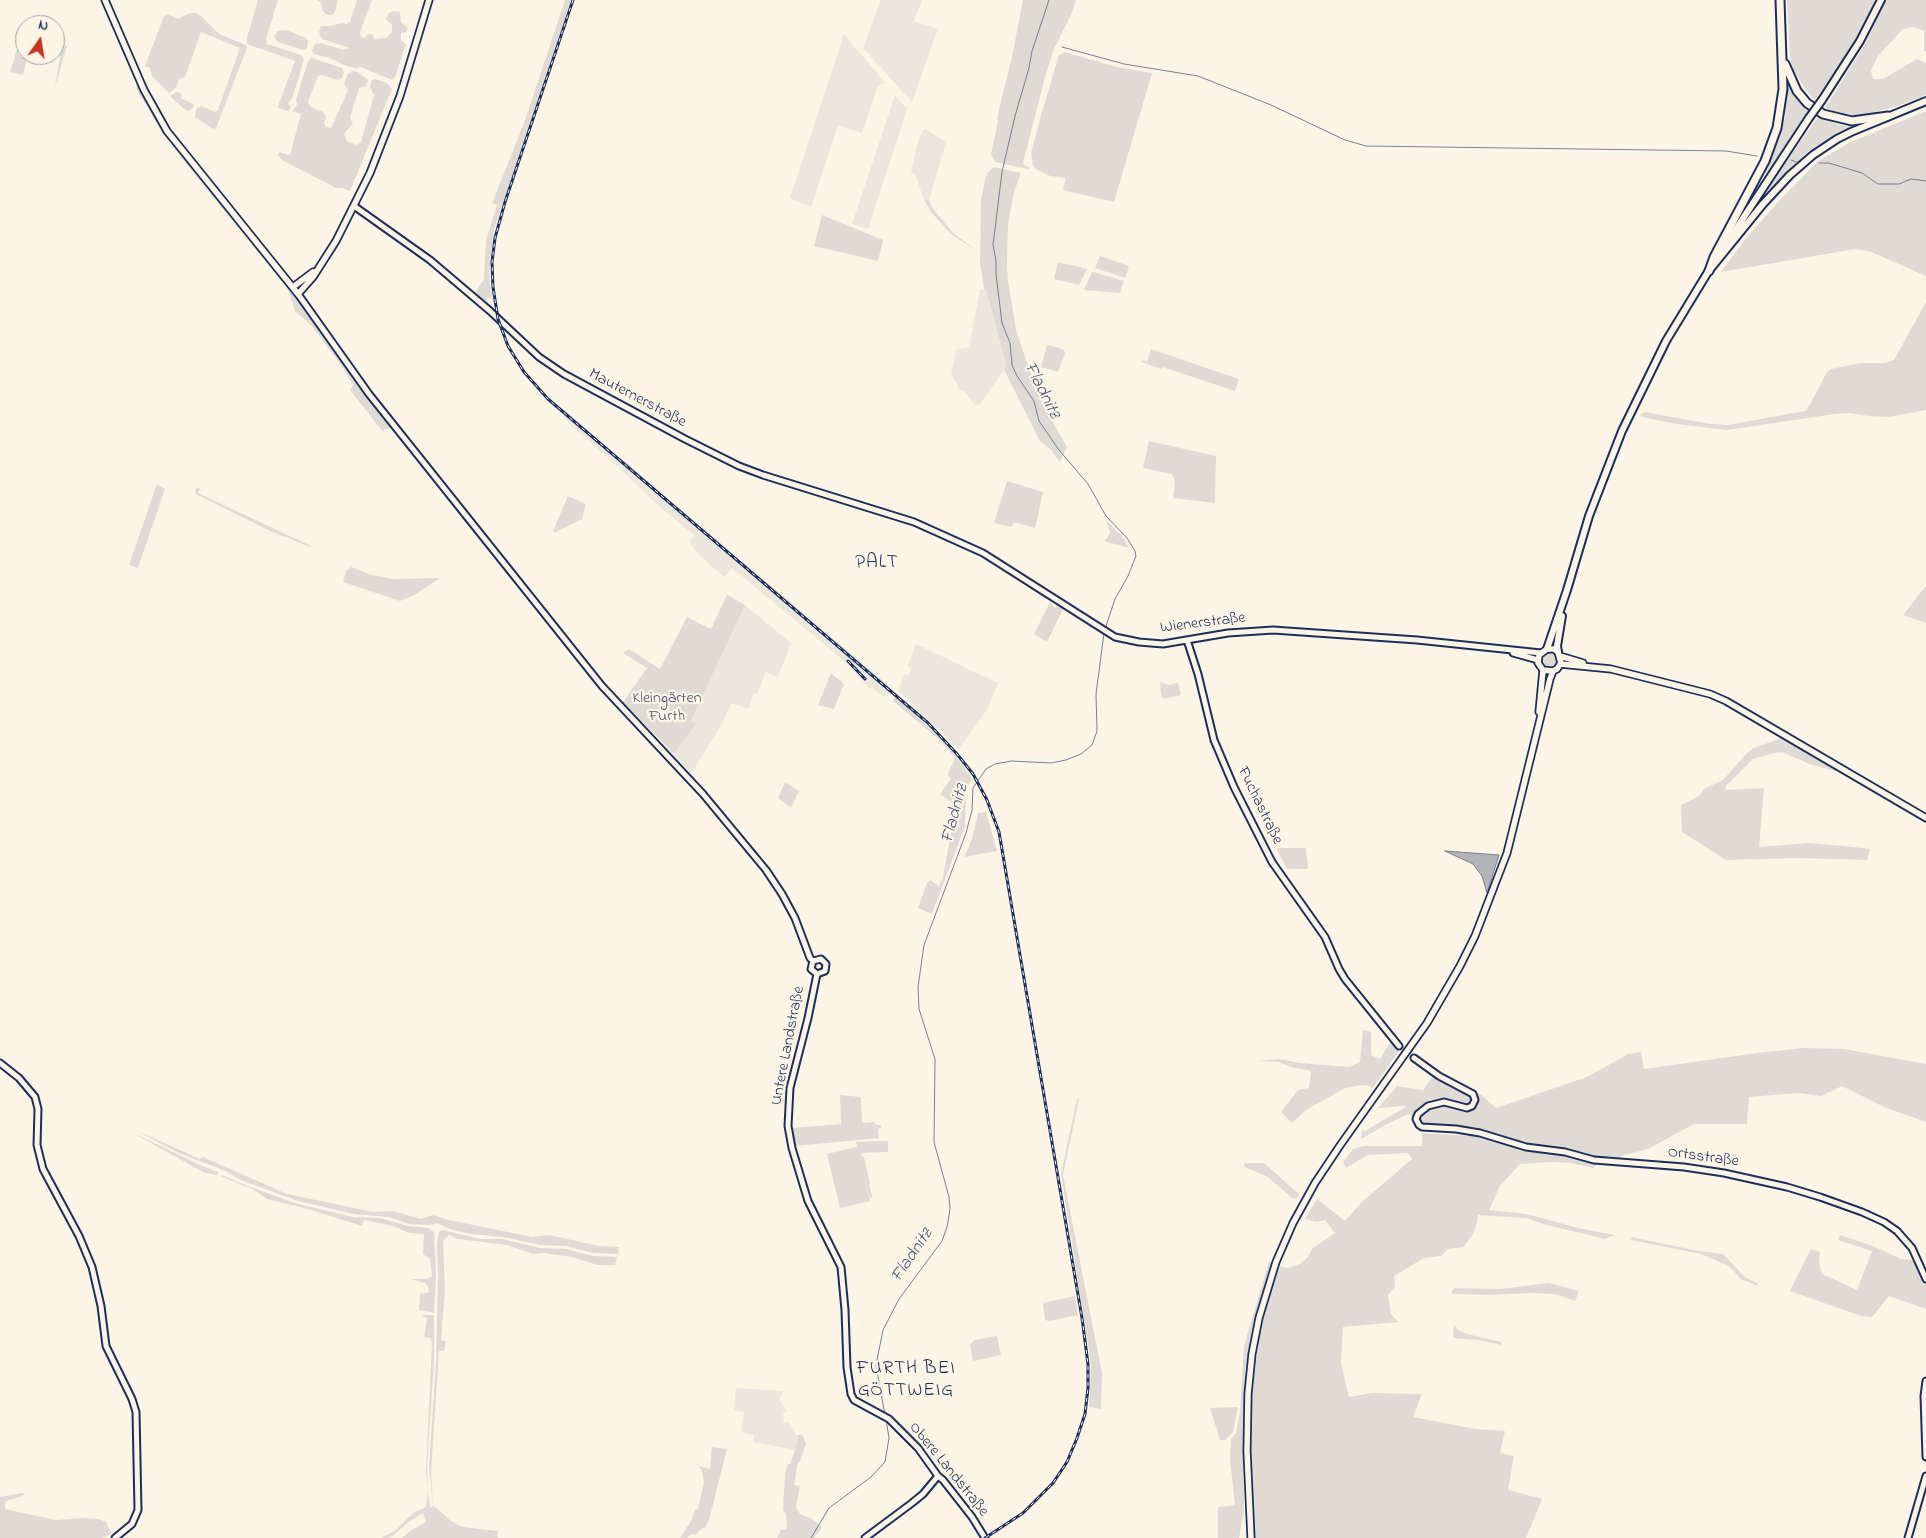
<!DOCTYPE html>
<meta charset="utf-8">
<style>
body{margin:0}
#map{position:relative;width:1926px;height:1538px;overflow:hidden;background:#fcf5e5;font-family:"Indie Flower",sans-serif}
canvas{display:block}
.north{position:absolute;left:15px;top:15px;width:50px;height:50px;box-sizing:border-box;background:#fcf5e5;border:1px solid #a2a6af;border-radius:50%;rotate:13deg;font-size:14px;font-weight:700;line-height:20px;text-align:center;color:#1b2f5e}
.north::after{content:'';display:block;margin:auto;width:18px;height:22px;background:#c8321e;clip-path:polygon(50% 0,100% 100%,50% 72%,0 100%)}
</style>
<div id="map">
<canvas width="1926" height="1538"></canvas>
<div class="north">N</div>
</div>
<script>
const ctx = document.querySelector('canvas').getContext('2d');
ctx.lineJoin = 'round';
function fill(path, color) { ctx.fillStyle = color; ctx.fill(path, 'evenodd'); }
const poly = rows => new Path2D(rows.map(r => 'M' + r).join(''));
function strokePath(path, color, width, dash) { ctx.strokeStyle = color; ctx.lineWidth = width; ctx.lineCap = dash ? 'butt' : 'round'; ctx.setLineDash(dash || []); ctx.stroke(path); }
function write(font, color, halo, rows, align = 'center') {
  ctx.font = font + ' "Indie Flower",sans-serif'; ctx.lineWidth = 4.5; ctx.setLineDash([]); ctx.textBaseline = 'middle'; ctx.strokeStyle = halo; ctx.fillStyle = color; for (const [text, x, y, turn = 0] of rows) {
    ctx.save(); ctx.translate(x, y); ctx.rotate((+turn || 0) * Math.PI / 180); ctx.textAlign = isNaN(turn) ? turn : align; if (halo) ctx.strokeText(text, 0, 0); ctx.fillText(text, 0, 0); ctx.restore();
  }
}
const built = poly([
 [881,0,922,0,914,21,938,29,912,102,863,48],
 [844,34,886,84,883,83,877,88,862,133,838,125,811,207,790,198],
 [895,95,907,109,868,229,852,224],
 [926,129,946,142,929,200,924,200,915,174,911,173,918,141,923,130],
 [986,289,1006,367,979,405,974,404,964,391,958,389,958,386,951,374,956,349,969,347,980,290],
 [567,413,892,688,887,697,878,693,873,687,869,689,863,681,842,659,732,568,724,577,699,555,689,542,695,536,653,501,613,462,572,426,563,416],
 [745,605,791,643,778,677,766,672,757,694,754,693,748,709,732,703,720,727,691,774,674,754,696,724,691,721],
 [916,644,998,683,987,710,959,749,898,691,904,675,908,675,911,669,908,665],
 [736,1388,784,1391,779,1399,787,1411,783,1414,784,1422,789,1422,798,1438,795,1450,753,1442,754,1435,741,1432,744,1412,736,1411,734,1409]
]);
const green = poly([
 [258,0,278,0,266,39,267,44,301,55,304,59,292,99,288,102,288,104,291,107,289,111,278,108,278,106,295,61,247,44,247,38],
 [317,0,338,0,335,12,332,15,327,15,323,11,321,3],
 [357,0,372,0,360,32,361,37,365,38,368,34,372,34,374,39,386,38,392,32,392,25,386,19,389,13,394,11,400,12,401,22,408,28,406,32,401,33,401,40,406,44,395,77,392,80,361,67,356,68,346,66,330,58,314,54,312,51,315,44,321,43,343,50,350,48,322,39,319,32,321,26,331,26,342,23,346,24,350,22],
 [565,0,571,0,494,229,489,271,492,299,487,297,488,304,475,293,484,279,486,240,497,205,492,203,524,123],
 [1023,0,1076,0,1071,15,1054,49,1045,77,1023,163,1024,165,1030,168,1028,169,995,162,991,154,998,121,997,118,1012,57],
 [1787,0,1875,0,1868,17,1844,58,1815,100,1807,92,1793,69,1790,56],
 [1886,0,1926,0,1926,51,1924,51,1924,31,1913,27,1903,29,1878,56,1871,71,1873,79,1883,79,1917,59,1926,63,1926,95,1898,106,1860,116,1843,115,1825,108,1865,44],
 [190,13,196,13,201,16,219,34,246,45,247,48,216,128,213,129,195,117,196,109,201,106,215,112,218,110,240,48,201,32,185,77,179,79,176,88,169,93,152,76,150,68,145,66,164,16,168,14,178,19],
 [26,20,36,23,36,25,25,25,25,55,55,55,55,44,67,46,55,87,60,56,55,55,53,63,27,58,23,75,10,72],
 [286,30,306,38,308,41,307,48,303,50,278,42,274,37,277,31],
 [1064,52,1117,67,1152,73,1114,202,1063,190,1066,178,1050,176,1036,169,1033,165,1031,153,1040,119,1059,55,1063,54],
 [312,58,342,68,344,72,342,78,337,80,322,75,318,76,308,102,311,107,323,112,326,117,324,123,326,127,331,128,333,124,348,90,344,84,348,74,352,71,358,72,368,80,366,86,359,88,350,118,353,123,344,134,347,141,357,145,361,142,374,95,370,87,371,81,375,79,387,83,392,89,350,191,342,188,336,188,282,160,278,155,279,152,290,155,301,114,292,111,297,105,296,100,308,61],
 [137,83,150,108,169,139,283,280,367,396,491,552,491,555,391,428,385,429,383,432,350,390,353,385,343,368,311,325,295,311,288,289,187,165,163,134,136,88],
 [1788,85,1799,101,1809,110,1771,168,1762,177,1785,119],
 [177,92,181,93,181,98,194,105,193,108,189,111,185,110,171,97,171,95],
 [1926,111,1926,276,1869,251,1855,249,1721,272,1748,236,1780,200,1818,161,1851,142],
 [1818,117,1840,125,1854,126,1838,132,1809,151,1761,197],
 [994,167,1021,173,1014,192,1008,225,1007,264,1008,281,1016,330,1032,377,1056,428,1067,447,1060,462,1051,450,1040,441,1004,370,1006,366,986,289,984,289,980,261,981,200,985,180,988,172],
 [924,200,929,200,934,210,953,233,977,251,951,234,932,213],
 [822,215,883,240,878,261,814,246],
 [1100,256,1129,266,1125,278,1095,268],
 [1058,262,1087,269,1079,285,1054,279],
 [1092,272,1094,272,1124,281,1120,293,1084,290],
 [1926,302,1926,410,1888,417,1869,416,1849,413,1835,414,1727,430,1677,424,1642,417,1640,414,1645,412,1710,424,1728,425,1805,411,1808,408,1827,372,1831,369,1861,363,1885,363,1894,360],
 [1047,345,1063,349,1065,353,1058,372,1041,367],
 [1151,349,1239,379,1235,391,1163,367,1162,369,1141,362,1142,360,1147,362],
 [1149,441,1216,456,1215,503,1173,498,1175,482,1174,478,1171,474,1143,468],
 [1007,481,1043,492,1035,528,1014,522,1012,527,994,523],
 [157,484,165,489,138,568,129,565],
 [198,488,200,488,198,493,311,546,311,547,272,532,196,494,195,489],
 [568,496,586,504,582,519,554,533,553,531],
 [1106,520,1124,539,1129,548,1104,541,1108,537,1110,532],
 [351,567,371,575,394,579,440,578,414,595,400,601,343,582,346,571],
 [1925,587,1926,587,1926,623,1903,615],
 [727,595,745,605,691,721,696,724,674,754,623,702,647,668,623,653,629,649,660,669,687,617,711,629],
 [1050,602,1055,608,1057,606,1063,609,1047,642,1034,634],
 '1541 660a8 8 0 1 1 16 0a8 8 0 1 1-16 0Z',
 [831,673,844,684,834,709,818,705],
 [1160,682,1169,685,1178,683,1181,695,1163,699,1161,695],
 [895,696,935,733,957,757,972,779,966,789,965,826,932,914,918,908,927,883,930,880,939,886,943,877,956,805,940,794,951,779,950,777,947,775,954,761,954,756,934,735,893,701],
 [1779,736,1840,772,1812,765,1782,752,1774,753,1753,759,1726,786,1725,790,1764,788,1759,847,1809,843,1854,847,1870,849,1867,860,1798,858,1726,860,1682,832,1681,805,1699,796,1704,789,1723,780,1747,753,1754,748,1779,739],
 [785,782,799,791,791,808,778,798],
 [986,812,997,851,964,857,972,839,978,813],
 [1276,848,1306,848,1308,869,1287,869],
 [1363,1030,1371,1032,1371,1055,1380,1059,1391,1041,1399,1051,1372,1089,1370,1086,1363,1085,1345,1088,1306,1110,1292,1123,1281,1112,1298,1090,1309,1088,1311,1071,1291,1067,1278,1062,1258,1061,1279,1059,1300,1063,1349,1067,1360,1062],
 [1803,1048,1844,1049,1926,1064,1926,1122,1884,1107,1842,1086,1821,1096,1799,1093,1749,1097,1747,1124,1694,1124,1648,1149,1621,1156,1620,1159,1594,1157,1565,1149,1526,1144,1473,1128,1424,1125,1420,1120,1424,1113,1436,1107,1451,1106,1467,1111,1474,1109,1478,1105,1477,1094,1479,1093,1496,1108,1587,1077,1628,1054,1641,1052,1644,1069,1757,1053],
 [1433,1076,1471,1095,1471,1102,1466,1104,1453,1100,1435,1100,1420,1107,1413,1117,1408,1114,1387,1124,1361,1139,1362,1130,1365,1131,1406,1107,1404,1106,1378,1108,1397,1086,1423,1090],
 [840,1095,861,1097,862,1123,874,1122,877,1125,881,1125,881,1128,878,1129,879,1138,795,1146,792,1128,841,1124],
 [1077,1099,1079,1099,1063,1175,1102,1373,1101,1409,1089,1407,1091,1364,1061,1174],
 [133,1129,200,1159,203,1157,287,1194,373,1212,393,1211,421,1219,433,1215,449,1220,532,1237,549,1235,599,1246,619,1247,618,1254,593,1253,566,1246,541,1245,503,1237,471,1234,450,1229,437,1223,431,1225,409,1224,389,1217,354,1214,295,1200,241,1180,223,1170,179,1153],
 [131,1132,200,1165,218,1172,218,1173,217,1175,205,1173],
 [1422,1133,1472,1136,1525,1150,1568,1155,1597,1163,1594,1168,1571,1163,1551,1162,1520,1164,1500,1186,1489,1210,1527,1214,1578,1228,1615,1235,1605,1239,1543,1224,1527,1218,1478,1215,1477,1224,1472,1236,1463,1247,1448,1249,1441,1256,1424,1258,1394,1276,1395,1287,1388,1295,1391,1314,1398,1322,1343,1327,1341,1363,1349,1397,1372,1393,1422,1394,1413,1417,1475,1429,1505,1431,1500,1453,1514,1456,1508,1490,1542,1499,1526,1538,1254,1538,1251,1451,1252,1395,1259,1337,1267,1303,1280,1266,1288,1268,1300,1264,1308,1257,1312,1249,1335,1233,1325,1220,1317,1222,1305,1219,1317,1199,1345,1221,1363,1201,1412,1159,1408,1153,1368,1155,1346,1168,1343,1162,1353,1149,1364,1146,1422,1146],
 [888,1141,888,1152,861,1153,862,1157,864,1157,870,1184,869,1184,872,1197,870,1198,864,1177,870,1201,840,1208,827,1154,857,1147,856,1142],
 [1245,1163,1264,1163,1299,1194,1299,1196,1296,1199,1292,1198,1268,1177,1245,1167,1244,1165],
 [223,1175,240,1183,294,1203,353,1217,379,1218,408,1226,429,1228,434,1232,436,1277,434,1313,419,1310,420,1294,429,1292,428,1286,425,1283,411,1279,426,1279,432,1276,430,1259,423,1254,424,1234,409,1233,393,1226,364,1220,362,1226,311,1210,267,1199,251,1188,241,1185,221,1176],
 [442,1230,480,1239,502,1239,540,1248,566,1249,593,1256,617,1257,615,1265,597,1265,572,1257,544,1253,533,1254,507,1245,458,1239,449,1235,443,1241,445,1290,441,1340,446,1341,444,1351,439,1351,431,1473,433,1505,451,1521,462,1527,498,1531,498,1538,402,1538,410,1531,426,1522,423,1513,406,1524,394,1535,388,1538,381,1538,396,1530,413,1513,426,1507,428,1491,426,1470,432,1344,431,1338,424,1337,427,1318,421,1315,434,1315,434,1362,427,1467,428,1491,429,1502,431,1508,433,1506,429,1467,436,1362,438,1277,437,1244,439,1232],
 [1840,1235,1873,1246,1901,1259,1915,1260,1926,1285,1926,1309,1889,1296,1872,1317,1861,1316,1790,1291,1811,1249,1820,1252,1819,1262,1822,1274,1857,1290,1872,1251,1838,1240],
 [1632,1237,1698,1251,1723,1254,1745,1277,1757,1283,1758,1286,1741,1279,1729,1266,1701,1254,1631,1240],
 [1269,1261,1272,1263,1256,1317,1246,1371,1243,1423,1244,1512,1239,1538,1218,1538,1218,1507,1235,1505,1230,1459,1231,1439,1236,1433,1240,1412,1244,1346],
 [1549,1283,1579,1291,1575,1301,1555,1294,1532,1293,1487,1295,1453,1294,1451,1292,1455,1288,1500,1289],
 [1075,1296,1078,1315,1049,1321,1045,1320,1043,1303],
 [1454,1325,1458,1330,1467,1334,1501,1342,1502,1345,1478,1340,1453,1338],
 [997,1336,1001,1355,973,1361,970,1345,974,1340],
 [1238,1407,1233,1432,1225,1440,1220,1440,1210,1408],
 [797,1435,802,1435,806,1443,800,1462,798,1462,794,1485,800,1486,796,1507,800,1514,812,1519,822,1527,814,1538,777,1538,781,1530,786,1529,787,1525,786,1514,783,1510,785,1473,788,1464,790,1464,795,1450,798,1439],
 [712,1447,727,1449,709,1520,705,1528,702,1528,695,1535,691,1534,687,1538,680,1538,691,1521,695,1510,698,1509,704,1483,702,1471,699,1466,710,1469],
 [23,1493,25,1494,21,1497,8,1500,5,1503,5,1509,56,1520,83,1518,99,1519,106,1522,112,1534,102,1538,0,1538,0,1497]
]);
const water = poly([
 [1445,851,1499,855,1487,893,1482,876,1473,864,1445,851]
]);
const stream = poly([
 [1049,0,1032,51,1029,68,1015,116,1002,172,993,245,996,261,996,274,1002,323,1010,343,1012,365,1017,376,1034,401,1039,421,1059,450,1088,484,1106,516,1127,538,1135,551,1136,556,1128,576,1115,599,1105,629],
 [1062,47,1124,64,1198,76,1271,105,1345,140,1366,146,1726,151,1757,156],
 [1791,160,1796,162],
 [1819,163,1829,163,1862,173,1878,184,1899,184,1911,179,1926,181],
 [885,1415,876,1365,883,1330,899,1299,942,1241,947,1227,950,1209,949,1197,934,1142,935,1059,919,1009,918,987,924,945,966,833,972,810,973,788,986,769,995,764,1011,761,1051,763,1066,760,1081,754,1092,745,1097,731,1096,694,1104,633],
 [811,1538,829,1508,871,1477,885,1462,889,1438,886,1419]
]);
const tertiaryTunnel = poly([
 [1399,1046,1414,1058]
]);
const tertiary = poly([
 [354,206,430,260,490,311,539,357,564,374,685,439,739,466,763,475,914,522,983,553,1115,637,1139,642,1163,644,1228,633,1273,630,1417,640,1541,653],
 [298,294,369,394,602,686,703,794,766,870,782,894,795,918,810,958,813,961],
 [1187,640,1198,674,1214,740,1234,787,1272,862,1325,937,1339,969,1345,979,1399,1046],
 [1513,653,1538,660],
 [813,961,821,959,826,964,825,971,817,974],
 [813,961,811,969,817,974],
 [817,974,808,1018,790,1088,788,1126,792,1148,808,1201,841,1267,845,1310,847,1367,851,1394,854,1400,889,1419,918,1448,938,1476,943,1480,972,1517,985,1538],
 [1414,1058,1439,1076,1473,1094,1475,1100,1472,1106,1467,1108,1444,1102,1428,1106,1418,1114,1416,1119,1419,1125,1422,1127,1456,1129,1480,1133,1526,1147,1565,1152,1594,1160,1684,1167,1724,1173,1787,1187,1820,1197,1862,1212,1884,1222,1897,1231,1912,1248,1926,1279],
 [0,1063,19,1078,35,1097,38,1109,37,1145,43,1169,79,1236,92,1267,101,1306,106,1346,132,1399,136,1412,138,1510,132,1524,115,1538],
 [1926,1381,1924,1396,1926,1457],
 [865,1538,912,1503,923,1494,938,1476],
 [1908,1538,1926,1476]
]);
const secondary = poly([
 [105,0,144,90,167,131,298,294,313,277,336,241,370,173,400,96,429,0],
 [293,287,313,272],
 [1560,656,1583,663],
 [1560,664,1611,669,1710,694,1726,701,1926,818],
 [1539,712,1543,670],
 [1251,1538,1247,1451,1248,1394,1252,1354,1259,1318,1276,1262,1293,1223,1315,1183,1341,1144,1427,1023,1460,966,1475,936,1507,853,1550,679,1553,671,1557,669,1561,663,1558,652,1554,649,1547,649,1539,655,1538,663,1543,670,1553,671]
]);
const primary = poly([
 [1822,100,1860,41,1881,0],
 [1719,255,1809,118],
 [1711,268,1763,204,1790,175,1813,155,1837,139,1851,132,1926,101],
 [1547,649,1567,590,1589,516,1622,431,1666,341,1711,267],
 [1558,652,1557,646,1562,616]
]);
const trunk = poly([
 [1785,64,1797,91,1807,103,1823,114,1852,121,1888,116],
 [1709,271,1714,257,1765,161,1777,128,1783,89,1780,0]
]);
const rail = poly([
 [573,0,505,202,495,238,492,262,493,287,498,319,508,346,524,372,548,399,928,723,957,754,973,774,987,800,999,832,1082,1318,1088,1364,1088,1388,1085,1414,1077,1438,1067,1462,1053,1483,1023,1513,985,1538],
 [848,661,865,679]
]);
const primaryBridge = poly([
 [1809,118,1822,100]
]);
const streetNames = [
 ["Mauternerstraße",637,399,28],
 ["Wienerstraße",1203,624,-7],
 ["Fuchastraße",1259,806,64],
 ["Untere Landstraße",789,1046,-79],
 ["Ortsstraße",1703,1158,8],
 ["Obere Landstraße",948,1470,51]
];
const parkNames = [
 ["Kleingärten",667,699],
 ["Furth",667,717]
];
const waterNames = [
 ["Fladnitz",1041,391,63],
 ["Fladnitz",956,814,-75],
 ["Fladnitz",913,1256,-56]
];
const quarterNames = [
 ["PALT",877,564],
 ["FURTH BEI",906,1370],
 ["GÖTTWEIG",906,1392]
];
fill(built, '#ece7dc');
fill(green, '#dfdbd4');
fill(water, '#b2b4b8');
strokePath(water, '#767f94', 1);
strokePath(stream, '#767f94', 1);
strokePath(tertiaryTunnel, '#cfcdca', 5, [5, 2.5]);
strokePath(tertiary, '#1b2f5e', 9);
strokePath(secondary, '#1b2f5e', 9);
strokePath(primary, '#1b2f5e', 10);
strokePath(trunk, '#1b2f5e', 11);
strokePath(tertiary, '#fcf5e5', 5);
strokePath(secondary, '#fcf5e5', 5.5);
strokePath(primary, '#fcf5e5', 6);
strokePath(trunk, '#fcf5e5', 7);
strokePath(rail, '#1b2f5e', 3);
strokePath(rail, '#fcf5e5', 1, [4]);
strokePath(primaryBridge, '#1b2f5e', 10, []);
strokePath(primaryBridge, '#fcf5e5', 6);
write('16px', '#1b2f5e', '#fcf5e5', streetNames);
write('16px', '#425176', '#fcf5e5', parkNames);
write('italic 18px', '#485779', '#fcf5e5', waterNames);
ctx.letterSpacing = '1px';
write('19px', '#1b2f5e', '#fcf5e5', quarterNames);
ctx.letterSpacing = '0px';
</script>
